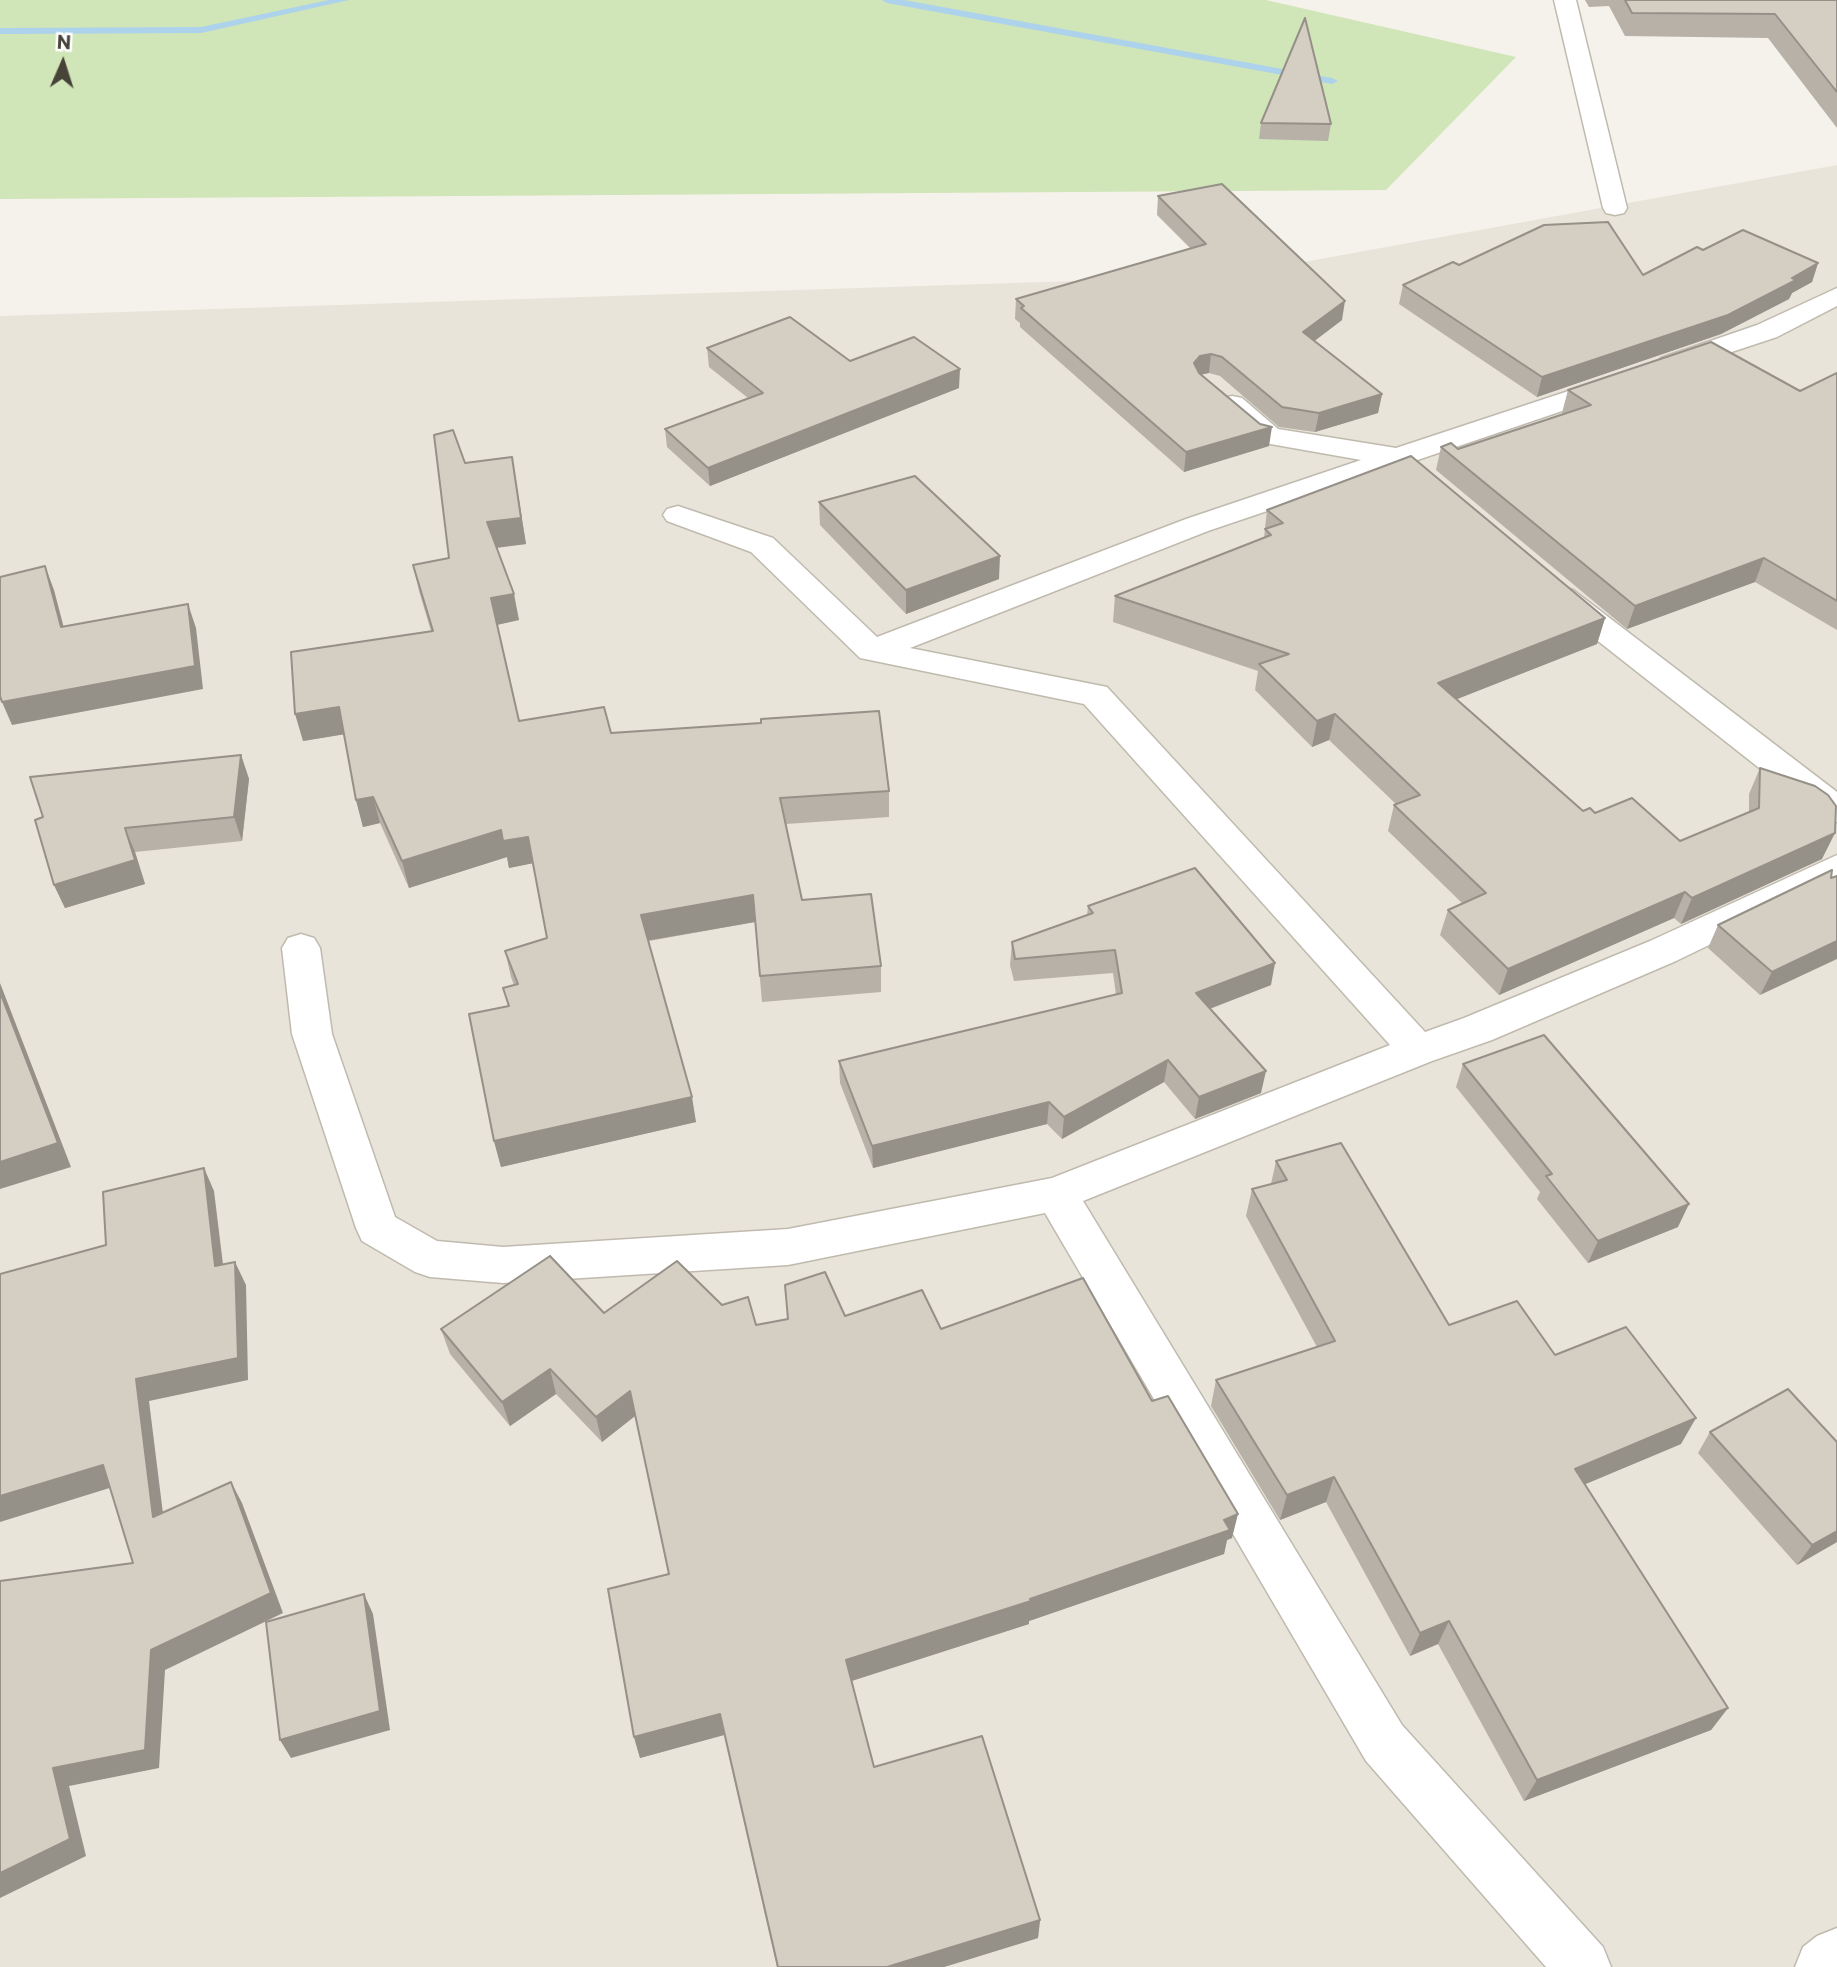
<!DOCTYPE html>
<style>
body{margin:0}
#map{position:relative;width:1837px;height:1967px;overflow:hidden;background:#f5f2eb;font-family:Commissioner,sans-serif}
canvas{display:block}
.north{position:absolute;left:28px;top:28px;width:70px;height:70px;-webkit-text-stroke:5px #fff;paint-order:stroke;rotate:3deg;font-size:19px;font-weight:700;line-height:28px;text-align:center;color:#484339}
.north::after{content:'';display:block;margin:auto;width:24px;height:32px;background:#484339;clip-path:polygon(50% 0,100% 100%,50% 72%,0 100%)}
</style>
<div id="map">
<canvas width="1837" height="1967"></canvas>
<div class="north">N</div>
</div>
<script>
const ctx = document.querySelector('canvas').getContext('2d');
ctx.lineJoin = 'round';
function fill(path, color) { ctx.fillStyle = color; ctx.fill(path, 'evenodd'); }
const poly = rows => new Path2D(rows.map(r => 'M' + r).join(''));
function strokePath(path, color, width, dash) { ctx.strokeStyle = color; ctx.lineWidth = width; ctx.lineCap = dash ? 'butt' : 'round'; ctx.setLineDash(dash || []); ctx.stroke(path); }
const residential = poly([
 [1837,165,1837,1967,0,1967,0,316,1227,276]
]);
const green = poly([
 [0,0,1266,0,1516,57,1386,190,0,199]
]);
const stream = poly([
 [329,0,349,0,201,33,0,34,0,28,201,27,329,0],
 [882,0,904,0,1332,78,1338,81,1332,84,887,3,882,0]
]);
const minor = poly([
 [1554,0,1576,0,1627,208,1624,213,1615,215,1606,213,1603,208,1554,0],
 [1837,288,1837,306,1777,337,1671,372,1661,370,1657,364,1661,358,1757,325,1837,288],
 [1614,376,1624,378,1628,384,1624,390,1208,531,910,648,1107,687,1425,1032,1464,1018,1650,941,1837,855,1837,883,1676,961,1492,1040,1432,1061,1083,1201,1402,1725,1603,1947,1611,1967,1546,1967,1366,1761,1045,1213,788,1265,503,1283,430,1277,415,1272,362,1241,356,1228,292,1034,282,948,288,938,301,934,314,938,320,948,332,1034,395,1217,437,1241,503,1247,788,1229,1052,1178,1390,1045,1084,704,860,658,751,552,667,521,663,515,667,509,678,506,773,538,877,637,1186,519,1361,460,1259,442,1222,410,1218,404,1222,398,1232,396,1242,398,1278,429,1396,448,1614,376],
 [1562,587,1573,590,1837,792,1837,822,1824,819,1551,604,1546,597,1551,590,1562,587],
 [1837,1928,1837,1967,1795,1967,1803,1947,1817,1936,1837,1928]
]);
const wall = poly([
 [1585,0,1837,0,1837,128,1768,38,1625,36,1609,6,1589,7],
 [1261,123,1331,124,1328,141,1259,139],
 [1158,196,1342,320,1314,341,1382,394,1378,413,1315,432,1279,427,1220,376,1209,373,1201,375,1269,446,1184,472,1020,327,1020,323,1015,319,1016,299,1190,248,1157,215],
 [1703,250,1818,263,1812,282,1792,293,1789,299,1721,334,1537,397,1399,304,1403,285,1459,265,1643,275],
 [707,348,850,361,959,388,710,486,667,447,665,429,748,398,709,367],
 [1837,373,1837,630,1755,582,1627,629,1436,470,1441,447,1458,449,1563,414,1562,413,1568,390,1800,391],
 [516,483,526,544,497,548,519,620,497,625,519,721,611,733,889,791,889,817,786,824,802,900,881,966,881,992,762,1002,755,922,649,941,696,1122,501,1167,494,1141,508,1006,503,988,514,985,511,977,505,951,547,938,533,863,509,868,507,857,409,888,380,823,363,827,356,800,344,734,303,741,431,631,419,591,413,565,449,558],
 [819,502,999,579,906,614,820,525],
 [1267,510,1605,618,1597,644,1456,699,1583,811,1595,813,1680,841,1749,812,1749,794,1760,768,1822,859,1681,924,1674,918,1499,995,1440,935,1448,910,1462,903,1388,831,1394,805,1396,804,1329,740,1312,747,1255,690,1258,671,1113,622,1115,596,1264,538],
 [241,755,249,779,242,841,135,852,145,884,65,908,54,885,35,820],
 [1831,878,1760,995,1708,948,1718,925],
 [1088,906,1271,985,1210,1009,1261,1093,1195,1119,1164,1082,1062,1139,1047,1124,873,1168,840,1083,839,1061,1116,995,1113,973,1014,981,1010,965,1012,942,1087,916],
 [1463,1064,1678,1227,1588,1263,1537,1199,1540,1192,1456,1087],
 [1276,1161,1449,1325,1555,1355,1681,1444,1585,1484,1728,1708,1711,1730,1524,1801,1438,1644,1410,1656,1326,1502,1280,1520,1211,1406,1216,1380,1317,1347,1246,1216,1252,1189,1271,1184],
 [722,1305,756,1325,845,1316,941,1329,1152,1401,1232,1538,1227,1540,1224,1554,1029,1621,1029,1624,852,1681,874,1767,1040,1920,1038,1938,944,1967,777,1967,724,1735,640,1758,634,1737,669,1574,635,1416,602,1442,556,1394,510,1426,450,1354,441,1329,604,1313],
 [1710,1432,1837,1442,1837,1542,1797,1565,1698,1453]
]);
const shadedWall = poly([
 [1818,263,1812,282,1792,293,1789,299,1721,334,1537,397,1542,377,1792,278],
 [1345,301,1342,320,1300,352,1303,332],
 [1211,354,1209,373,1197,375,1194,363,1200,356],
 [960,369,959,388,710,486,708,468],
 [1382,394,1378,413,1315,432,1319,413],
 [1272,427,1269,446,1184,472,1186,452],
 [512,457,526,544,493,548,487,522],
 [1000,556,999,579,906,614,906,590],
 [1764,558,1755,582,1627,629,1635,606],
 [45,566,54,590,70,651,61,627],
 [514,594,519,620,496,625,491,598],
 [188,604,196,628,203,689,12,725,2,702],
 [1605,618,1597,644,1432,709,1438,683],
 [339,707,346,734,303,741,295,714],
 [1335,714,1329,740,1312,747,1317,721],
 [241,755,249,779,242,841,234,817],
 [373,797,380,823,363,827,356,800],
 [125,828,135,852,145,884,65,908,54,885],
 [501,830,528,837,534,863,509,868,507,857,409,888,402,861],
 [1835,833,1822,859,1681,924,1692,898],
 [1685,892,1674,918,1499,995,1508,969],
 [753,895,755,922,645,941,641,915],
 [1837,941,1837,959,1760,995,1772,972],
 [1275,963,1271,985,1193,1015,1196,993],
 [0,983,71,1167,0,1189],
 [1168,1060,1164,1082,1062,1139,1064,1117],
 [1266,1071,1261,1093,1195,1119,1199,1097],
 [692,1097,696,1122,501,1167,494,1141],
 [1049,1102,1047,1124,873,1168,872,1146],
 [204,1168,214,1191,226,1289,215,1266],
 [1689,1204,1678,1227,1588,1263,1598,1241],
 [235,1262,246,1285,248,1380,149,1401,166,1538,153,1517,136,1379],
 [550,1369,556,1394,510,1426,502,1402],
 [630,1391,635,1416,602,1442,596,1417],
 [1696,1418,1681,1444,1562,1494,1575,1469],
 [103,1465,116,1486,0,1522,0,1496],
 [1334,1477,1326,1502,1280,1520,1287,1495],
 [231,1482,242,1503,283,1613,165,1670,159,1768,69,1786,86,1856,0,1898,0,1873,53,1768,151,1650],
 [1238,1514,1232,1538,1227,1540,1224,1554,1029,1621,1029,1624,848,1682,846,1660,1030,1599],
 [1837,1531,1837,1542,1797,1565,1812,1545],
 [364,1594,373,1614,390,1730,291,1758,280,1740],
 [1449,1621,1438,1644,1410,1656,1420,1633],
 [1728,1708,1711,1730,1524,1801,1537,1780],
 [720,1714,724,1735,640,1758,634,1737],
 [1040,1920,1038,1938,944,1967,887,1967]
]);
const building = poly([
 [1625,0,1837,0,1837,92,1775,14,1632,13,1625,0],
 [1305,18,1331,124,1261,123,1305,18],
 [1222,184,1345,301,1303,332,1382,394,1319,413,1282,407,1222,357,1211,354,1200,356,1194,363,1199,373,1260,424,1272,427,1186,452,1021,308,1024,306,1016,299,1206,244,1158,196,1222,184],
 [1608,222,1643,275,1697,247,1703,250,1743,230,1818,263,1792,278,1796,280,1728,315,1542,377,1403,285,1453,262,1459,265,1544,225,1608,222],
 [790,317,850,361,914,337,960,369,708,468,665,429,763,393,707,348,790,317],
 [1711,342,1800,391,1837,373,1837,601,1764,558,1635,606,1441,447,1451,443,1458,449,1591,405,1568,390,1711,342],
 [453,430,465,463,512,457,521,518,487,522,514,594,491,598,519,721,604,707,611,733,761,723,761,719,879,711,889,791,780,798,802,900,871,894,881,966,760,976,753,895,641,915,692,1097,494,1141,469,1014,509,1006,503,988,518,984,505,951,547,938,528,837,503,841,501,830,402,861,373,797,356,800,339,707,295,714,291,652,433,631,413,565,449,558,434,435,453,430],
 [1411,456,1605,618,1438,683,1583,811,1590,808,1595,813,1632,798,1680,841,1759,808,1760,768,1815,786,1828,795,1836,806,1835,833,1692,898,1685,892,1508,969,1448,910,1486,893,1394,805,1420,795,1335,714,1317,721,1259,664,1289,654,1115,596,1271,535,1265,529,1283,523,1267,510,1411,456],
 [915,476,1000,556,906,590,819,502,915,476],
 [45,566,61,627,188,604,195,666,2,702,0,696,0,577,45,566],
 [241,755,234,817,125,828,135,860,54,885,35,820,43,817,30,777,241,755],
 [1195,868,1275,963,1196,993,1266,1071,1199,1097,1168,1060,1064,1117,1049,1102,872,1146,839,1061,1122,993,1115,950,1015,959,1012,942,1093,913,1088,906,1195,868],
 [1832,870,1831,878,1837,876,1837,941,1772,972,1718,925,1832,870],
 [0,992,58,1143,0,1162,0,992],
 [1544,1035,1689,1204,1598,1241,1546,1176,1552,1174,1463,1064,1544,1035],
 [1341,1143,1449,1325,1517,1301,1555,1355,1626,1327,1696,1418,1575,1469,1728,1708,1537,1780,1449,1621,1420,1633,1334,1477,1287,1495,1216,1380,1335,1341,1252,1189,1287,1180,1276,1161,1341,1143],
 [204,1168,215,1266,235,1262,238,1358,136,1379,153,1517,231,1482,271,1593,151,1650,145,1750,53,1768,70,1839,0,1873,0,1581,133,1563,103,1465,0,1496,0,1274,106,1245,103,1192,204,1168],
 [550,1256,604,1313,677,1261,722,1305,748,1297,756,1325,788,1319,785,1285,825,1272,845,1316,922,1290,941,1329,1083,1278,1152,1401,1168,1396,1238,1514,1224,1520,1230,1530,1030,1599,1031,1601,846,1660,874,1767,982,1736,1040,1920,887,1967,778,1967,720,1714,634,1737,608,1589,669,1574,630,1391,596,1417,550,1369,502,1402,441,1329,550,1256],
 [1788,1389,1837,1442,1837,1531,1812,1545,1710,1432,1788,1389],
 [364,1594,380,1711,280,1740,266,1622,364,1594]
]);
fill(residential, '#e8e4da');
fill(green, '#d0e5b8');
fill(stream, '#add2ec');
strokePath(minor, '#c0baae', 3);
fill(minor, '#fff');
fill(wall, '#b7b1a7');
fill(shadedWall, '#959088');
fill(building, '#d5cec2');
strokePath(building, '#959088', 2);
</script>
